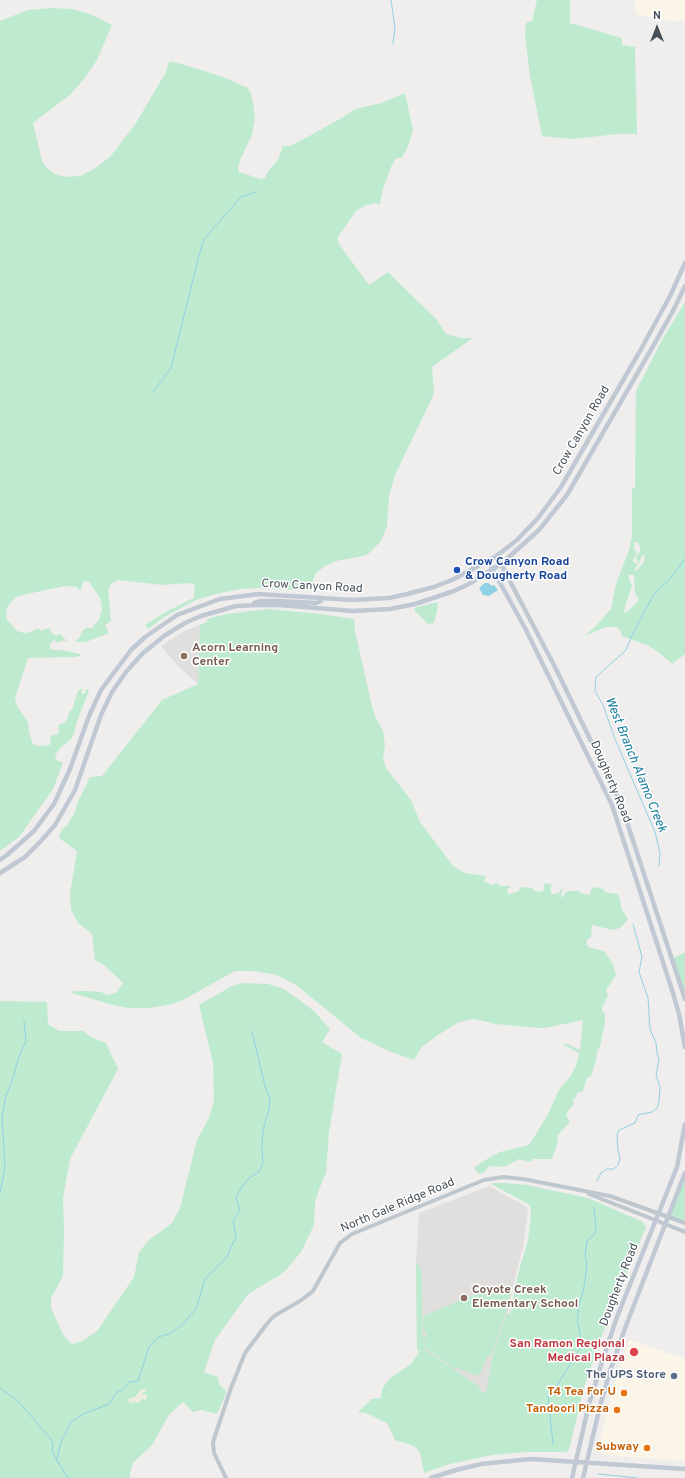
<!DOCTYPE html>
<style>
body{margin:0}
#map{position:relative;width:685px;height:1478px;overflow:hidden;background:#f0eded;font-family:Overpass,sans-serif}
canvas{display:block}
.north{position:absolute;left:637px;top:8px;width:40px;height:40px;-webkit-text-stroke:3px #fff;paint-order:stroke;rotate:0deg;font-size:11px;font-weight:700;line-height:16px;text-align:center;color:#475059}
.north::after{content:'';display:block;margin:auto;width:14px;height:18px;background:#475059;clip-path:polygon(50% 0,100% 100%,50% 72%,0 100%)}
</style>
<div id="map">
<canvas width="685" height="1478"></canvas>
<div class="north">N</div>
</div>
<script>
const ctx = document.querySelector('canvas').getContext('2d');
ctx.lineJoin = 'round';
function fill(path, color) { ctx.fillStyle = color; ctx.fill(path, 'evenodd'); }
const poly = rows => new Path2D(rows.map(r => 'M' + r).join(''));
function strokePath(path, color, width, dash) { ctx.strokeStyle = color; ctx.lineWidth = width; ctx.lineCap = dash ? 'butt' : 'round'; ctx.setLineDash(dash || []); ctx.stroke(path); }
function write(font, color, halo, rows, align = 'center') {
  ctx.font = font + ' Overpass,sans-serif'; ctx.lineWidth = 3; ctx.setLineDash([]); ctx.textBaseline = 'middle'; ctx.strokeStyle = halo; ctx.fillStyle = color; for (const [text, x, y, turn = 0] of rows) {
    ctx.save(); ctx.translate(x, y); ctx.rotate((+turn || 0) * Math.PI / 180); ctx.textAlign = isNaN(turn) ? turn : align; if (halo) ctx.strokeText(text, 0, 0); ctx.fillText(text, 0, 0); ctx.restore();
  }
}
const commercial = poly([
 [635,0,685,0,685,21,673,21,638,15,636,12],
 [629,1340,685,1359,685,1461,613,1456,598,1452,601,1436,613,1386]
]);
const education = poly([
 [200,625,198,684,178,666,161,646,184,631],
 [489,1186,527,1207,528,1211,523,1247,513,1286,509,1309,494,1350,487,1391,484,1393,467,1378,425,1350,417,1351,416,1263,419,1213]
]);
const green = poly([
 [537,0,570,0,570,23,622,38,622,45,635,47,637,134,618,134,573,139,542,136,530,76,525,34,526,23,532,21],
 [52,8,72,9,90,14,112,25,97,60,84,79,71,94,33,123,42,161,46,167,55,174,64,177,80,176,94,169,110,157,136,123,166,72,169,62,174,62,208,72,225,78,248,88,251,94,253,103,255,117,252,135,240,160,238,169,239,172,261,179,265,178,268,171,278,160,283,146,290,146,311,135,340,119,355,109,382,103,405,93,413,130,409,144,402,158,396,158,391,167,383,189,380,204,374,203,364,206,356,211,338,237,338,240,339,244,369,285,388,272,437,320,446,334,460,338,473,338,432,367,434,391,433,396,395,475,389,496,387,526,381,541,368,554,363,556,336,561,325,566,316,573,312,583,311,591,258,588,241,589,216,594,196,600,164,617,148,629,145,625,151,621,164,613,193,598,194,596,195,585,189,583,162,585,118,580,112,583,108,589,111,621,105,625,109,633,86,642,77,642,75,641,79,638,83,630,86,628,93,628,93,626,99,620,102,609,100,598,90,583,86,581,82,583,81,591,76,587,65,586,18,596,11,602,7,608,6,617,8,621,17,631,24,633,31,632,39,628,40,631,49,628,52,633,56,636,60,634,67,641,61,641,58,643,54,640,50,644,50,649,54,650,61,650,80,654,80,656,74,657,28,658,15,698,17,706,28,722,29,732,33,744,38,746,50,745,51,736,58,734,59,731,58,727,60,724,64,723,68,718,69,712,72,710,78,691,83,688,81,693,83,694,85,693,86,689,88,689,89,691,77,721,74,734,71,739,60,748,55,756,56,760,63,763,53,789,19,837,0,851,0,21,28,10],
 [685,302,685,654,672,664,662,655,649,646,622,636,620,630,616,627,606,627,584,636,593,629,611,609,616,584,629,550,632,535,632,489,635,488,636,391,663,338],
 [635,542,638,542,640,548,640,551,636,558,639,564,641,557,645,554,644,562,636,571,635,568,638,565,632,560,635,558,637,552,634,550],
 [629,575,634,575,635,593,639,600,627,612,625,613,624,610,632,586,629,579],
 [437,602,438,607,434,623,428,624,415,611,414,608],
 [268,609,320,614,354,619,355,631,371,702,375,716,383,731,385,745,383,759,386,768,411,800,420,822,454,867,465,873,486,876,484,882,489,883,491,885,493,885,497,882,497,884,502,886,511,886,507,889,508,893,510,894,519,891,520,887,532,888,535,891,541,892,544,889,544,883,554,885,551,886,551,893,553,894,559,893,561,889,563,889,561,895,562,898,564,896,565,893,568,891,578,891,583,894,589,895,593,887,604,889,605,892,617,894,619,896,622,910,628,919,624,924,620,928,613,930,592,925,591,937,586,941,588,947,604,951,613,964,616,975,606,990,608,995,602,1008,602,1011,605,1013,605,1022,600,1047,597,1050,596,1061,591,1076,587,1078,583,1091,577,1093,576,1098,574,1098,573,1106,570,1108,566,1115,569,1120,569,1123,558,1135,557,1145,552,1159,533,1159,530,1162,519,1159,506,1166,499,1167,489,1166,485,1172,479,1174,474,1168,482,1162,500,1152,529,1145,547,1116,560,1088,570,1077,576,1066,579,1053,562,1044,567,1044,580,1050,583,1020,545,1028,539,1028,495,1024,484,1021,473,1019,459,1022,435,1037,421,1048,414,1060,389,1051,361,1038,296,985,277,975,272,974,253,971,235,971,183,1000,173,1004,149,1008,128,1008,113,1005,72,993,74,991,85,991,101,992,107,995,116,993,123,983,105,966,95,960,92,934,78,923,71,910,70,894,77,851,59,838,61,830,67,826,71,818,75,813,77,804,90,777,102,776,162,700,198,684,200,625,207,622,207,619,227,614],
 [685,952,685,999,672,959],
 [243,983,268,984,282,988,297,998,315,1012,330,1029,322,1042,342,1054,329,1132,326,1173,318,1192,315,1203,314,1225,301,1252,287,1269,280,1275,248,1294,215,1340,204,1372,218,1377,219,1384,226,1391,225,1396,217,1414,201,1410,193,1412,183,1402,169,1415,152,1445,133,1463,130,1473,130,1478,0,1478,0,1001,47,1002,48,1024,59,1031,83,1031,93,1038,106,1043,118,1069,70,1159,63,1198,64,1231,63,1276,51,1298,51,1308,64,1336,72,1344,82,1341,97,1331,134,1277,139,1252,149,1240,172,1223,180,1208,197,1140,209,1118,214,1100,213,1063,199,1005,232,986],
 [685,1173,685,1223,668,1217],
 [493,1183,506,1183,527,1185,588,1198,643,1222,646,1227,606,1324,584,1387,569,1450,566,1452,527,1452,492,1455,446,1465,424,1473,420,1453,416,1448,411,1445,395,1440,387,1423,366,1413,358,1412,369,1402,371,1399,381,1398,382,1389,389,1379,411,1364,420,1351,417,1351,416,1265,419,1264,422,1273,422,1330,423,1336,426,1336,425,1350,467,1378,478,1386,482,1392,484,1393,486,1392,494,1350,507,1313,510,1314,518,1274,528,1240,531,1214,530,1206,528,1204,491,1184],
 [498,1285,510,1285,509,1303,491,1356,488,1355,480,1374,474,1375,458,1368,455,1369,426,1349,427,1333,423,1331,423,1316]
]);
const sand = poly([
 [142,1389,145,1389,146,1391,142,1393,142,1395,147,1394,146,1399,144,1400,142,1398,141,1401,138,1403,134,1401,132,1403,129,1403,128,1399,135,1397]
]);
const water = poly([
 [485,583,488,583,492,586,494,585,498,590,489,596,483,595,479,588]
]);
const stream = poly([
 [391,0,395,28,393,44],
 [153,392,171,368,198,259,204,239,241,197,256,192],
 [659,866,660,853,655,832,615,739,603,705,595,691,596,677,626,650,633,633,654,594,670,579,685,559],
 [597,1181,601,1173,607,1169,614,1169,618,1165,620,1158,618,1151,617,1135,619,1130,635,1123,638,1115,652,1112,657,1108,659,1102,660,1087,656,1075,659,1060,657,1053,656,1043,650,1029,648,998,639,972,642,957,633,924],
 [0,1193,5,1168,2,1116,6,1096,13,1078,18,1059,26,1041,24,1021],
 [0,1388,18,1401,51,1439,53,1444,52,1452,68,1478],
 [553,1444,548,1397,555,1389,580,1348,581,1340,577,1319,578,1317,578,1310,584,1287,587,1265,585,1255,587,1241,594,1235,596,1228,594,1208],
 [57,1459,61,1442,71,1422,85,1413,109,1404,116,1393,123,1389,129,1382,138,1381,149,1347,158,1337,169,1334,183,1324,196,1309,205,1279,227,1257,236,1236,233,1221,240,1210,236,1198,241,1188,249,1178,259,1172,263,1163,262,1146,263,1130,269,1109,270,1098,265,1086,252,1032],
 [598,1474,638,1478]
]);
const tertiary = poly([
 [589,1194,685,1232],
 [226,1478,214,1453,213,1442,231,1388,245,1353,266,1325,274,1316,300,1301,313,1291,340,1243,352,1234,484,1180,503,1177,523,1179,610,1196,685,1223]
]);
const secondary = poly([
 [495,557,501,564,556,669,620,801,685,999],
 [488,561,525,628,612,805,673,993,679,1014,685,1047],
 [254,603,261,601,279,601,316,603,321,601,323,598],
 [0,860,7,855,34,831,54,804,70,769,89,716,101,690,131,650,145,637,177,615,220,599,258,594,352,600,389,598,407,594,434,587,452,580,495,557,517,540,538,518,561,487,640,351,670,296,685,263],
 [0,873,25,857,40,842,55,825,75,790,101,715,112,692,126,672,142,654,164,636,185,623,201,616,236,606,259,605,279,605,353,611,390,609,415,604,454,591,469,584,501,564,539,530,567,495,656,341,674,309,685,286],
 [431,1478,456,1470,481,1464,531,1459,685,1469],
 [572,1478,589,1404,602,1362,617,1317,677,1167,685,1124],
 [583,1478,600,1406,611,1368,627,1323,685,1173]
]);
const markers = [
 [457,570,4,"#1a4fb4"],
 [184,656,4,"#8d6e63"],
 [464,1298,4,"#8d6e63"],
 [634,1352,5,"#e0444e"],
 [674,1376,4,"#5c6f8a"],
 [624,1393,4,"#e8710a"],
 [617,1410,4,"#e8710a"],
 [647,1448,4,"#e8710a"]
];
const streetNames = [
 ["Crow Canyon Road",582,431,-60],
 ["Crow Canyon Road",312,587,3],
 ["Dougherty Road",610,782,67],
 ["North Gale Ridge Road",398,1206,-23],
 ["Dougherty Road",620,1285,-69]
];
const transitNames = [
 ["Crow Canyon Road",465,563],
 ["& Dougherty Road",465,577]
];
const educationNames = [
 ["Acorn Learning",192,649],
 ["Center",192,663],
 ["Coyote Creek",472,1291],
 ["Elementary School",472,1305]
];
const healthNames = [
 ["San Ramon Regional",625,1345],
 ["Medical Plaza",625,1359]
];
const serviceNames = [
 ["The UPS Store",666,1376]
];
const foodNames = [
 ["T4 Tea For U",616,1393],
 ["Tandoori Pizza",609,1410],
 ["Subway",639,1448]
];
const waterNames = [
 ["West Branch Alamo Creek",635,765,68]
];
fill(commercial, '#faf5e7');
fill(education, '#e1dede');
fill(green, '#beebd0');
fill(sand, '#f0ebdf');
fill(water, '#8fd1e4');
strokePath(stream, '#8fd1e4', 1);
strokePath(tertiary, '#bfc7ce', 4);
strokePath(secondary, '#bfc8d3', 4.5);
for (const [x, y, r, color] of markers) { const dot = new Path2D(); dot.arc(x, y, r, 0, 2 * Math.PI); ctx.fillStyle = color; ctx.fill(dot); strokePath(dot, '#fff', 1.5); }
write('12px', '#475059', '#fff', streetNames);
write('bold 12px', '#164399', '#fff', transitNames, 'left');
write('bold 12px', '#785e54', '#fff', educationNames, 'left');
write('bold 12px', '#be3a42', '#fff', healthNames, 'right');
write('bold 12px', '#4e5e75', '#fff', serviceNames, 'right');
write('bold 12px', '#c56008', '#fff', foodNames, 'right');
write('italic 13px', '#177d9c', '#fff', waterNames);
</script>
